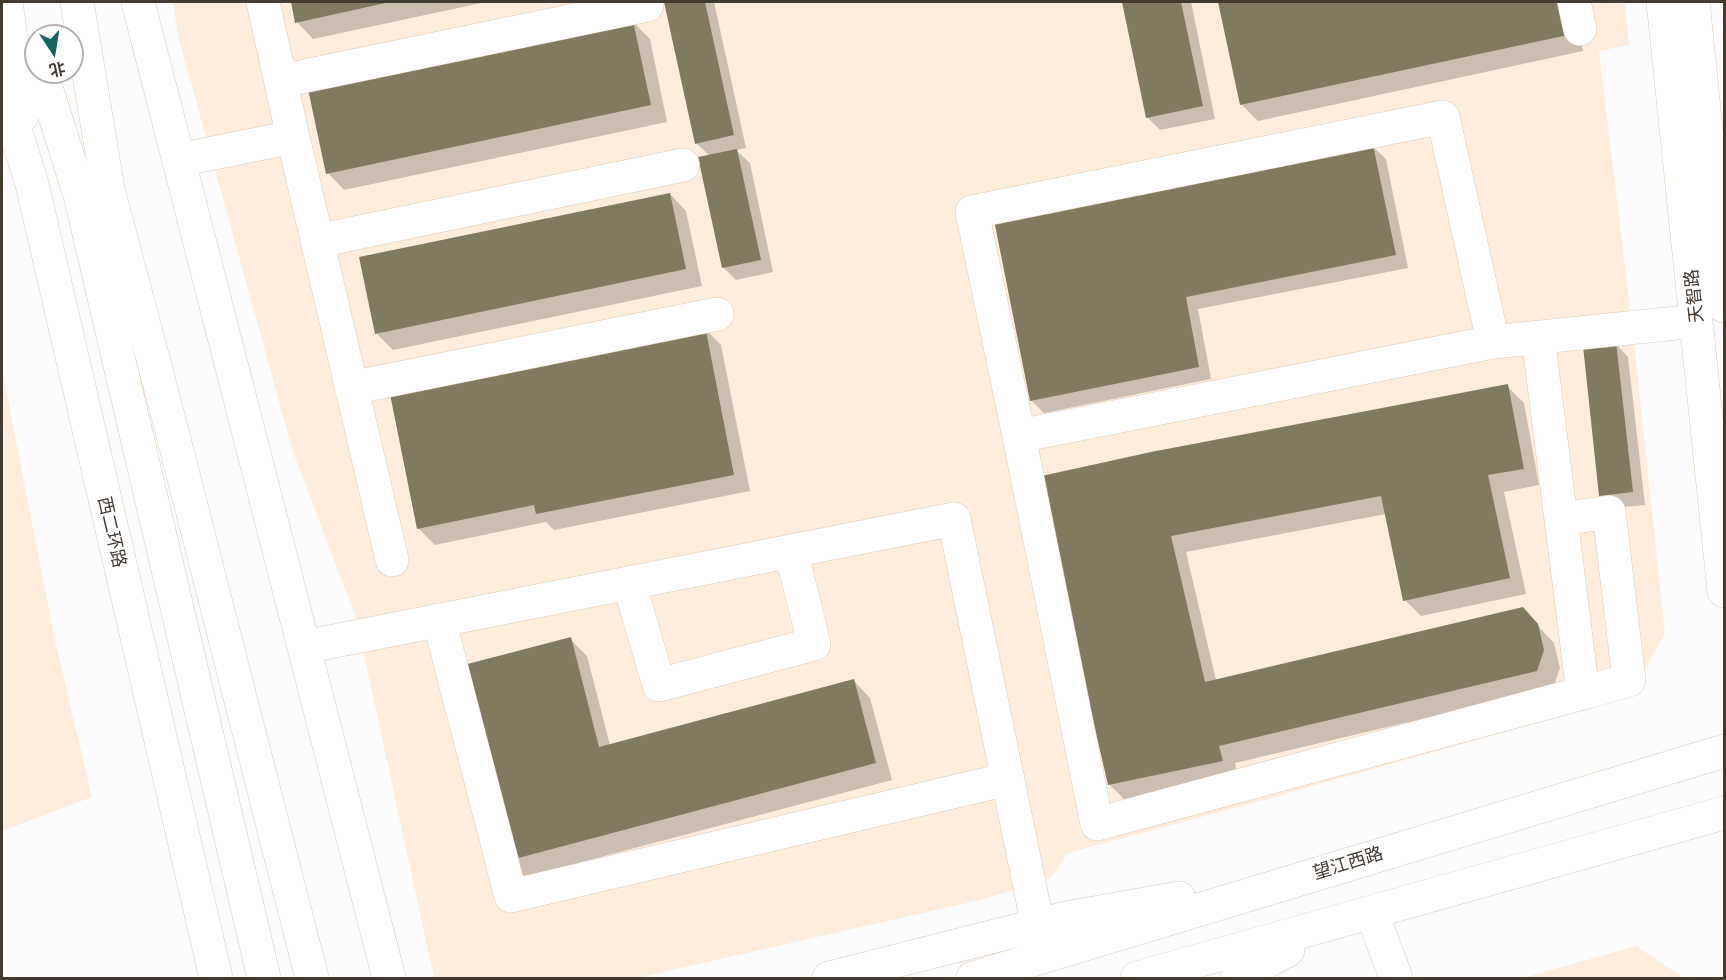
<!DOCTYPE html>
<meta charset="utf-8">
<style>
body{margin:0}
#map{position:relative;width:1726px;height:980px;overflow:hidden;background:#fbfbfb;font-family:Ubuntu,"Noto Sans SC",sans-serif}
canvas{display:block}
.frame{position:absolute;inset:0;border:3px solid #433a32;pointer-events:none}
.north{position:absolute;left:24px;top:24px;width:60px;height:60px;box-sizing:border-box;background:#fff;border:2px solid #b4b0ad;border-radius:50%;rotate:168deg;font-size:16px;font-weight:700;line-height:24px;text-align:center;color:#433a32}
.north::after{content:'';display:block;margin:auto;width:21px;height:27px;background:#17645f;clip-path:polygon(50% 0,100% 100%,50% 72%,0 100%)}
</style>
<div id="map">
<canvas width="1726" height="980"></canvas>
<div class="frame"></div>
<div class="north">北</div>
</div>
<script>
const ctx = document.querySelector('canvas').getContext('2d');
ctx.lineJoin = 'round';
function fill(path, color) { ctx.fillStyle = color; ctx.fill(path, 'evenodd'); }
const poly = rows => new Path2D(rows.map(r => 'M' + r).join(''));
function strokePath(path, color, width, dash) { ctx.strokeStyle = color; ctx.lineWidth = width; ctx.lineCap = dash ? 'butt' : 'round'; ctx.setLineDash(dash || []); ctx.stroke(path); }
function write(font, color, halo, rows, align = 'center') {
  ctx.font = font + ' Ubuntu,"Noto Sans SC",sans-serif'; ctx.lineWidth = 6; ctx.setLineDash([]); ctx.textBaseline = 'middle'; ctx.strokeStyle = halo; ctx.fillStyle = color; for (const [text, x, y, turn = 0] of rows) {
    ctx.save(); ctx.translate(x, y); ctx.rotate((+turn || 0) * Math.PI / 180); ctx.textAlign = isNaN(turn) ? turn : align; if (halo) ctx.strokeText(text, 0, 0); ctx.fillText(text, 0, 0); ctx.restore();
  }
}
const built = poly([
 [173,2,1625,2,1629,45,1599,51,1633,333,1665,634,1628,697,1264,800,1068,853,1050,879,980,900,637,978,434,978,356,618,293,452,178,36],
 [2,369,55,641,92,797,2,831],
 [1636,946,1684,978,1523,978]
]);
const shadow = poly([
 [292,2,486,2,313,39,297,22],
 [665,2,714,2,746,148,736,150,750,163,773,272,736,280,723,267,710,156,696,143],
 [1124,2,1191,2,1215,119,1160,130,1147,117],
 [1219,2,1573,2,1583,51,1258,121,1241,104],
 [633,22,650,39,667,122,344,190,328,173],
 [1373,147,1386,159,1408,268,1198,309,1211,379,1044,413,1031,400],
 [670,194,686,211,702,286,393,350,376,333],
 [704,328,721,345,750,491,554,530,546,522,435,545,418,528],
 [1616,344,1628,357,1645,505,1613,508,1601,496],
 [1507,386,1524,403,1539,485,1504,492,1526,594,1421,616,1405,600,1386,514,1186,552,1216,680,1522,609,1554,643,1560,668,1553,688,1235,763,1238,777,1126,801,1109,784,1038,478],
 [570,639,587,656,610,745,854,681,870,698,892,780,525,877,508,860]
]);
const building = poly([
 [291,2,390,2,295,23],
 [664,2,705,2,734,135,695,144],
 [1122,2,1181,2,1203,106,1146,118],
 [1218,2,1560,2,1568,35,1240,105],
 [633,21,651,105,326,174,308,89],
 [1373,145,1396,255,1186,297,1199,367,1030,401,994,220],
 [737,149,761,260,722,268,698,157],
 [670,193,686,269,375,334,359,257],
 [705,326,734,475,536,514,534,505,417,529,389,389],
 [1616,342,1633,492,1599,496,1583,346],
 [1508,384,1524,469,1488,475,1510,578,1403,601,1381,496,1171,536,1205,682,1523,607,1538,624,1544,650,1537,671,1219,746,1223,761,1108,785,1037,477,1151,452],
 [571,637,599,747,854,679,876,763,507,861,456,667]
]);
const minor = poly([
 [138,2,389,978],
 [263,2,293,137],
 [1574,2,1580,29],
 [1663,2,1724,591],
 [1693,2,1724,306],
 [281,81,647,5],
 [179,160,293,137,392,560],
 [317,241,683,165],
 [1538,337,1583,693,1097,824,1019,436,1493,342,1696,321],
 [351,388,717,314],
 [1019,436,972,212,1443,117,1493,342],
 [1561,519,1609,512,1629,680,1583,693],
 [629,583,659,685,814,644,791,551],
 [439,620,511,896,1008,779],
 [304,647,954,519,1038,926],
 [1372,913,1396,978]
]);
const major = poly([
 [829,978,1066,918,1179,898],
 [973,978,1724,751],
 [1137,978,1724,813],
 [1237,978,1288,950]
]);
const highway = poly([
 [6,2,22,116],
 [77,2,108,189,166,408,312,978],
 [41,72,80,195,264,978],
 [2,88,32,184,216,978]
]);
const streetNames = [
 ["天智路",1694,296,-96],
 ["西二环路",112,532,77],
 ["望江西路",1348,863,-17]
];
fill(built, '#feeddd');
fill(shadow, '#0003');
fill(building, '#827961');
strokePath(minor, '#dfcab5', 34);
strokePath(major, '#dfcab5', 34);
strokePath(highway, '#dfcab5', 34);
strokePath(minor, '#fff', 33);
strokePath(major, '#fff', 33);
strokePath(highway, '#fff', 33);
write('18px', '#433a32', '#fff', streetNames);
</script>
